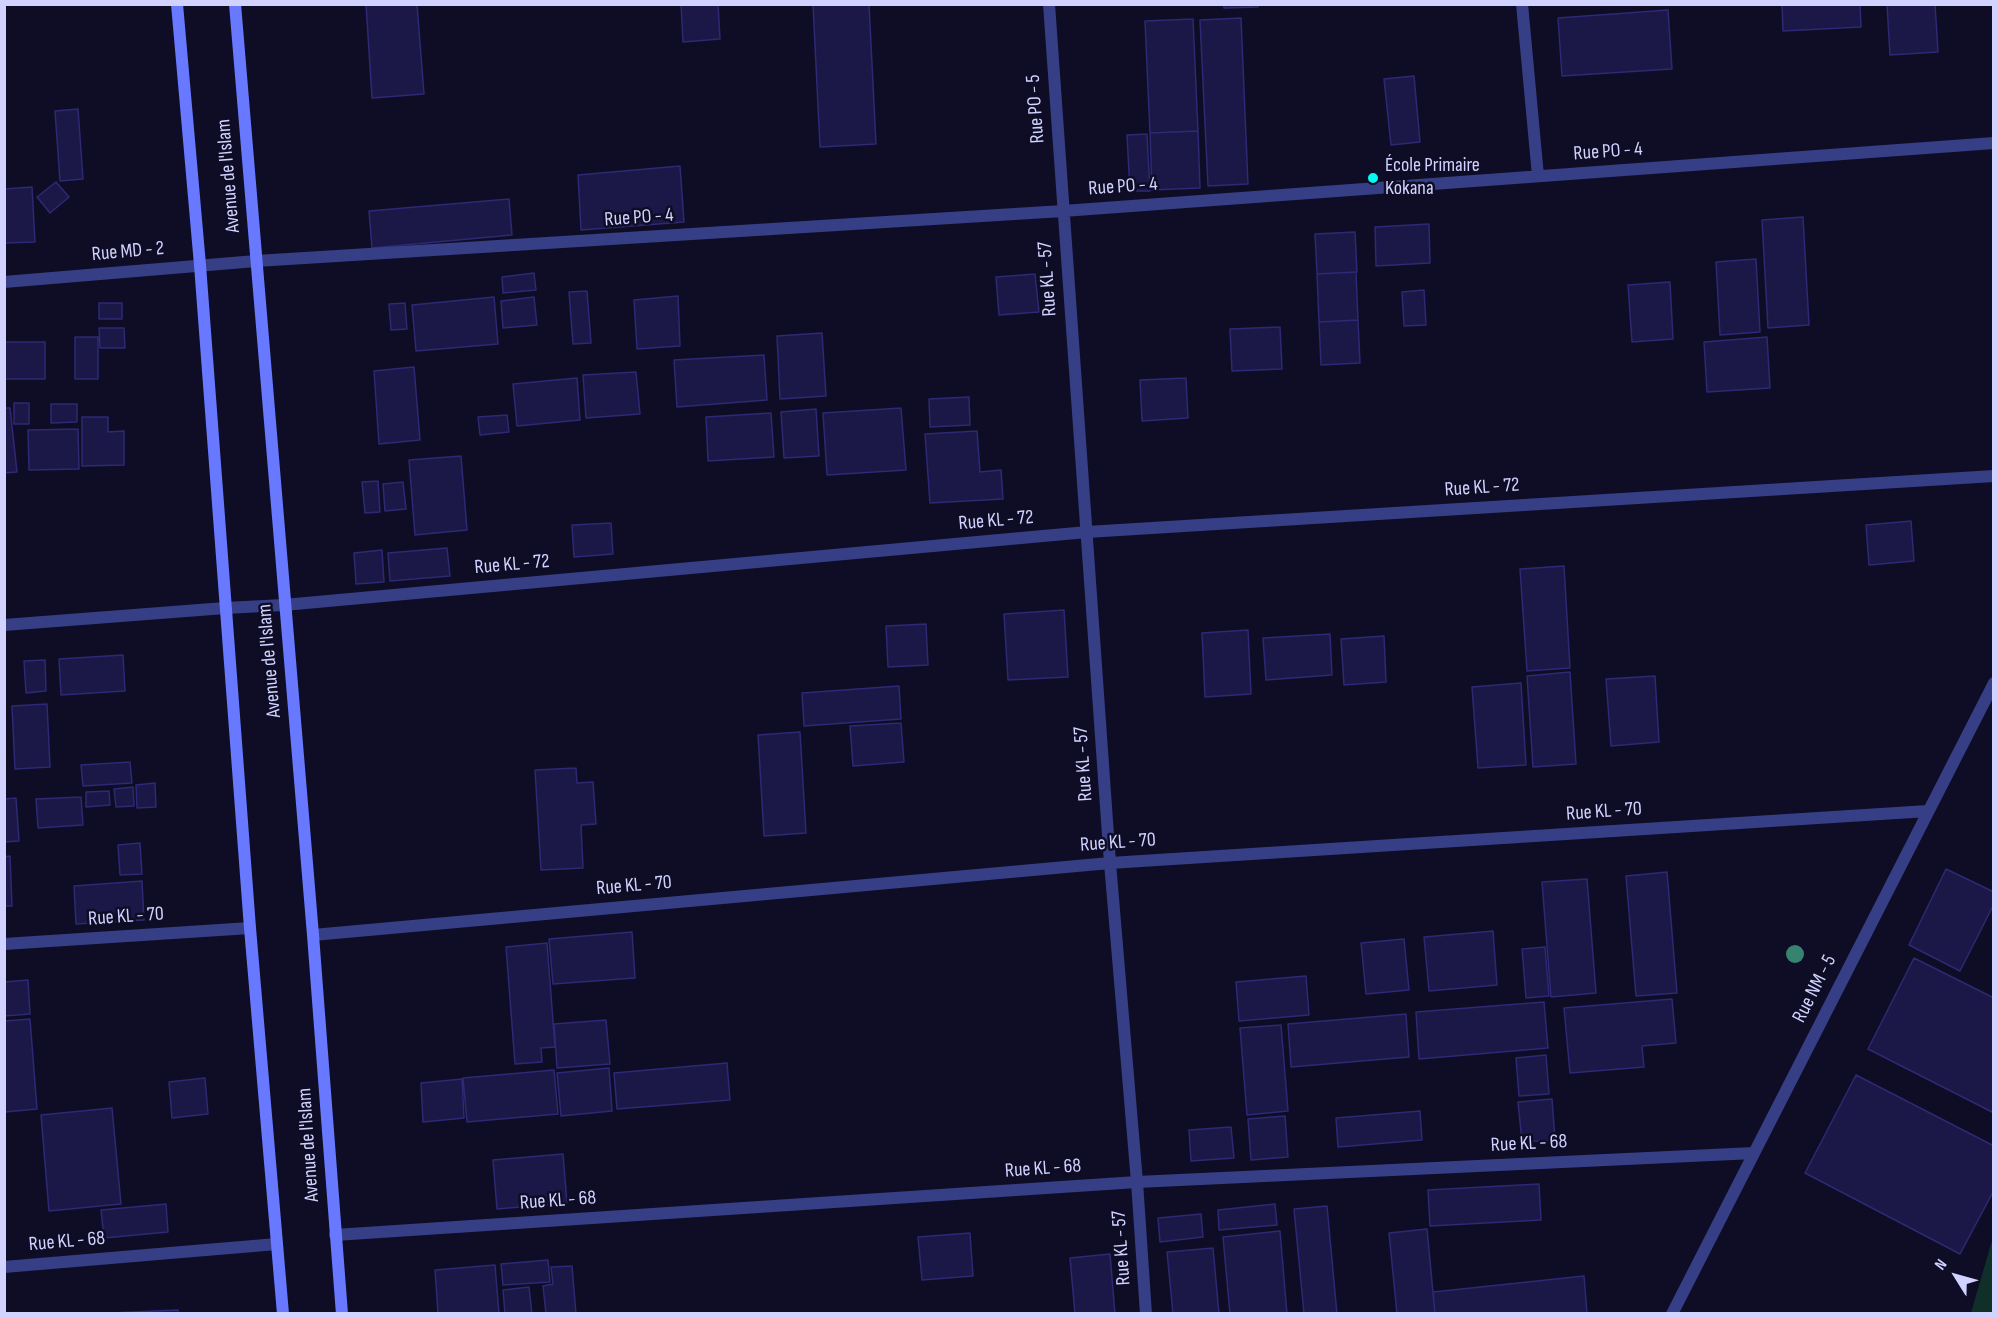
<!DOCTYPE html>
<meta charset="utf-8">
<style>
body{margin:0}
#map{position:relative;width:1998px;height:1318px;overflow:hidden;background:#0e0d25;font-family:"Sofia Sans Condensed",sans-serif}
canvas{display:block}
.frame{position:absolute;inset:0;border:6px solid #d1d2ff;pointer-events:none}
.north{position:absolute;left:1926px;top:1246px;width:60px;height:60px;-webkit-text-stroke:4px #0e0d25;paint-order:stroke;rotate:307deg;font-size:16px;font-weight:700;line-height:24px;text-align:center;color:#d1d2ff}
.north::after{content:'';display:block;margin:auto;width:21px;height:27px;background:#d1d2ff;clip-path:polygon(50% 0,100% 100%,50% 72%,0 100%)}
</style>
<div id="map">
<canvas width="1998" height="1318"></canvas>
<div class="frame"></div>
<div class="north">N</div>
</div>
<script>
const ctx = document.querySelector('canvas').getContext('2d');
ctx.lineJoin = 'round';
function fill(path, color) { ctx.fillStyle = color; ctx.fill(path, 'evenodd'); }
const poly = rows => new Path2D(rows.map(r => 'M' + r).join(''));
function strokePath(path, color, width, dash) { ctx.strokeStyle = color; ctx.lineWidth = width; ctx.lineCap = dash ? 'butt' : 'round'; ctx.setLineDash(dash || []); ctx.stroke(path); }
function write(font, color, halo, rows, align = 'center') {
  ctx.font = font + ' "Sofia Sans Condensed",sans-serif'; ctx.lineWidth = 5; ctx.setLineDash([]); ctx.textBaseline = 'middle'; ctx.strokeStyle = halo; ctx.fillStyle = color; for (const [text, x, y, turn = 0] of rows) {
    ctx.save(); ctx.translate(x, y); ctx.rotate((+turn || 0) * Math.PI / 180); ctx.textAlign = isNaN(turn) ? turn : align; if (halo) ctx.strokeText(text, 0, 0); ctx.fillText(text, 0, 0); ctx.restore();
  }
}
const green = poly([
 [1993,1237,1993,1313,1971,1313]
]);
const building = poly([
 [366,4,417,4,424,94,372,98,366,4],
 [681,4,718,4,720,39,683,42,681,4],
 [813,4,869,4,876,144,820,147,813,4],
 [1224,4,1258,4,1258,7,1224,8,1224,4],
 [1782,4,1860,4,1861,27,1783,31,1782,4],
 [1887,4,1935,4,1938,52,1890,55,1887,4],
 [1668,10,1672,69,1562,76,1558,18,1668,10],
 [1241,18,1248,184,1208,186,1200,20,1241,18],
 [1193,19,1198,131,1150,133,1145,21,1193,19],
 [1414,76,1420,142,1391,145,1384,79,1414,76],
 [78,109,83,179,60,181,55,111,78,109],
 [1198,131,1200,188,1152,190,1150,133,1198,131],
 [1147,134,1150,191,1130,191,1127,135,1147,134],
 [680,166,684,222,581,230,578,175,680,166],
 [56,182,69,197,50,213,37,197,56,182],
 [32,187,35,242,4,243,4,189,32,187],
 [509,199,512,235,372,248,369,211,509,199],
 [1803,217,1809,325,1768,328,1762,220,1803,217],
 [1429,224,1430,263,1376,266,1375,227,1429,224],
 [1355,232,1357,272,1317,274,1315,234,1355,232],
 [1756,259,1760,332,1720,335,1716,262,1756,259],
 [1356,272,1358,320,1319,322,1317,274,1356,272],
 [534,273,536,290,503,293,502,277,534,273],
 [1035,274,1039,312,999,315,996,277,1035,274],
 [1670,282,1673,339,1632,342,1628,285,1670,282],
 [1424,290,1426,325,1404,326,1402,292,1424,290],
 [587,291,591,343,573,344,569,292,587,291],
 [678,296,680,346,637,349,634,300,678,296],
 [494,297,498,344,416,351,412,305,494,297],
 [534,297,537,325,503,328,501,301,534,297],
 [99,303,122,303,122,319,99,319,99,303],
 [405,303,407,329,391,330,389,304,405,303],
 [1358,320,1360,363,1321,365,1319,322,1358,320],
 [1280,327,1282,369,1232,371,1230,329,1280,327],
 [99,328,124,328,125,348,100,348,99,328],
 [822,333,826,396,780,399,777,336,822,333],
 [75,337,98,337,98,379,75,379,75,337],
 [1767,337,1770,388,1707,392,1704,342,1767,337],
 [4,342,45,342,45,379,4,379,4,342],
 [764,355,767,400,677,407,674,360,764,355],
 [414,367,420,440,379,444,374,371,414,367],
 [636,372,640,414,586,418,583,375,636,372],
 [577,378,580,420,517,426,513,384,577,378],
 [1186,378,1188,418,1142,421,1140,380,1186,378],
 [969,397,970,425,930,427,929,399,969,397],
 [14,403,29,403,29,424,14,424,14,403],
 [51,404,77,404,77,422,51,423,51,404],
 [4,408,10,408,17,472,4,473,4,408],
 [901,408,906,470,827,475,823,413,901,408],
 [816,409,819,456,784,458,781,412,816,409],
 [771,413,774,457,708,461,706,417,771,413],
 [507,415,509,432,480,435,478,417,507,415],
 [82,417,108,417,108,432,124,431,124,465,82,466,82,417],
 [78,429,79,469,29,470,28,430,78,429],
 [977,431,980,472,1001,470,1003,499,930,503,925,434,977,431],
 [461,456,467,530,415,535,409,460,461,456],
 [378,481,380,512,365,513,362,482,378,481],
 [403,482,406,509,385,511,383,484,403,482],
 [1911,521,1914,561,1869,565,1866,525,1911,521],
 [611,523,613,554,574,557,572,525,611,523],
 [447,548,450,576,390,581,388,553,447,548],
 [382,550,384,582,356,584,354,553,382,550],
 [1564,566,1570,668,1527,671,1520,569,1564,566],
 [1064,610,1068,677,1008,680,1004,614,1064,610],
 [926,624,928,665,888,667,886,626,926,624],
 [1248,630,1251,694,1205,697,1202,633,1248,630],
 [1330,634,1332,675,1266,680,1263,638,1330,634],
 [1384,636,1386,682,1344,685,1341,639,1384,636],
 [123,655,125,691,61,695,59,659,123,655],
 [45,660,46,691,26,693,24,661,45,660],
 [1570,672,1576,764,1533,767,1527,676,1570,672],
 [1655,676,1659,742,1611,746,1606,679,1655,676],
 [1521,683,1526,765,1478,768,1472,687,1521,683],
 [899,686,901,719,804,726,802,693,899,686],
 [47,704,50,767,15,769,12,706,47,704],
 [901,723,904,762,853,766,850,726,901,723],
 [800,732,806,833,764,836,758,735,800,732],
 [130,762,132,783,83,786,81,765,130,762],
 [576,768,577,783,593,782,596,824,581,825,583,868,541,870,535,770,576,768],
 [155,783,156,807,137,808,136,785,155,783],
 [133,787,134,806,116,807,114,789,133,787],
 [109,791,110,805,86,807,86,792,109,791],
 [81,797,83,825,38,828,36,799,81,797],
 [16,798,19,841,4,842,4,799,16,798],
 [140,843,142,874,120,875,118,845,140,843],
 [10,856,12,906,4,906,4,857,10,856],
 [1946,869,1994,892,1994,904,1960,971,1909,945,1946,869],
 [1667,872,1677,993,1636,996,1626,876,1667,872],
 [1587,879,1596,993,1551,997,1542,882,1587,879],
 [142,881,144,920,76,924,74,886,142,881],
 [1493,931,1497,985,1429,991,1424,937,1493,931],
 [632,932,635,978,553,984,549,939,632,932],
 [1404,939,1409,990,1366,994,1361,943,1404,939],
 [547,943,555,1047,541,1048,542,1062,515,1064,506,947,547,943],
 [1545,947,1549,996,1526,998,1522,949,1545,947],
 [1914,958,1994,998,1994,1113,1868,1049,1914,958],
 [1306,976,1309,1015,1239,1021,1236,982,1306,976],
 [28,980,30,1014,4,1016,4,982,28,980],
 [1672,999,1676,1043,1642,1046,1644,1067,1570,1073,1564,1008,1672,999],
 [1544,1002,1548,1048,1419,1059,1416,1012,1544,1002],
 [1406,1014,1409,1057,1291,1067,1288,1024,1406,1014],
 [30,1019,37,1109,5,1112,4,1021,30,1019],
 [606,1020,610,1064,557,1068,554,1024,606,1020],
 [1281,1025,1288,1111,1247,1115,1240,1028,1281,1025],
 [1546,1055,1549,1094,1519,1096,1516,1058,1546,1055],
 [727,1063,730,1100,617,1109,614,1073,727,1063],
 [609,1068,612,1111,561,1116,557,1073,609,1068],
 [554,1070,558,1114,467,1122,463,1078,554,1070],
 [1856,1075,1994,1146,1994,1190,1960,1254,1805,1173,1856,1075],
 [205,1078,208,1114,172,1118,169,1082,205,1078],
 [462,1079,464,1118,423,1122,421,1083,462,1079],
 [1552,1099,1555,1140,1522,1142,1518,1102,1552,1099],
 [112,1108,121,1204,49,1211,41,1115,112,1108],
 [1420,1111,1422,1140,1338,1147,1336,1118,1420,1111],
 [1285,1116,1288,1157,1251,1160,1248,1119,1285,1116],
 [1231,1127,1234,1158,1191,1161,1189,1130,1231,1127],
 [563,1154,567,1203,497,1209,493,1160,563,1154],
 [1539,1184,1541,1220,1430,1226,1428,1190,1539,1184],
 [166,1204,168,1232,104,1238,101,1210,166,1204],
 [1275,1204,1277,1225,1219,1230,1218,1210,1275,1204],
 [1327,1206,1337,1314,1304,1314,1294,1209,1327,1206],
 [1201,1214,1203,1237,1160,1242,1158,1218,1201,1214],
 [1427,1229,1435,1314,1397,1314,1389,1233,1427,1229],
 [1280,1231,1287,1314,1230,1314,1223,1237,1280,1231],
 [970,1233,973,1276,922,1280,918,1237,970,1233],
 [1213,1248,1219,1314,1173,1314,1167,1252,1213,1248],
 [1110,1254,1115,1314,1075,1314,1070,1258,1110,1254],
 [548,1260,550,1282,503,1285,501,1264,548,1260],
 [495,1265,499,1314,438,1314,435,1270,495,1265],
 [572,1266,576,1314,546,1314,543,1286,553,1284,551,1267,572,1266],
 [1584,1276,1587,1313,1435,1314,1433,1292,1584,1276],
 [529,1287,532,1314,505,1314,503,1290,529,1287],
 [178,1310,178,1314,87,1314,178,1310]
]);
const minor = poly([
 [1049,4,1110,863,1137,1182,1146,1314],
 [1522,4,1538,176],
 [256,261,1063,211,1994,143],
 [4,625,225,608,284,605,1087,532,1994,476],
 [313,935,1110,863,1928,811],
 [4,944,250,928],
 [335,1235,1137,1182,1754,1153],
 [4,1267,277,1244],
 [1672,1314,1994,683]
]);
const tertiary = poly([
 [4,282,256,261]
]);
const secondary = poly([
 [177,4,200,265,250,928,283,1314],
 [235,4,313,935,342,1314]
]);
const trees = [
 [1795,954]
];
const markers = [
 [1373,178,6,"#00fcf1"]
];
const streetNames = [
 ["Rue PO - 5",1036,109,-94],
 ["Rue PO - 4",1608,152,-4],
 ["Avenue de l'Islam",229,176,-95],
 ["Rue PO - 4",1123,187,-4],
 ["Rue PO - 4",639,218,-4],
 ["Rue MD - 2",128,252,-5],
 ["Rue KL - 57",1048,279,-94],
 ["Rue KL - 72",1482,488,-4],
 ["Rue KL - 72",996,521,-5],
 ["Rue KL - 72",512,565,-5],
 ["Avenue de l'Islam",270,661,-95],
 ["Rue KL - 57",1084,764,-94],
 ["Rue KL - 70",1604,812,-4],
 ["Rue KL - 70",1118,843,-4],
 ["Rue KL - 70",634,886,-5],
 ["Rue KL - 70",126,917,-4],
 ["Rue NM - 5",1815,989,-63],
 ["Rue KL - 68",1529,1144,-3],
 ["Avenue de l'Islam",309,1145,-94],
 ["Rue KL - 68",1043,1169,-4],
 ["Rue KL - 68",558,1201,-4],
 ["Rue KL - 68",67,1242,-5],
 ["Rue KL - 57",1122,1248,-94]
];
const poiNames = [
 ["École Primaire",1385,166],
 ["Kokana",1385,189]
];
fill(green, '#102f29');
fill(building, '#1b1847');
strokePath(building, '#2d2974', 1.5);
strokePath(minor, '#363e86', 12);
strokePath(tertiary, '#363e86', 12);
strokePath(secondary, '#6879ff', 12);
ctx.fillStyle = '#368470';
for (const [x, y] of trees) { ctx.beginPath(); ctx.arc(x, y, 9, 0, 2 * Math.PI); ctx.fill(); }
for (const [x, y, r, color] of markers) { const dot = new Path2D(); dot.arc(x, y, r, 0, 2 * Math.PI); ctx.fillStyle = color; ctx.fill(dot); strokePath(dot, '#0e0d25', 2); }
write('20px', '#d1d2ff', '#0e0d25', streetNames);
write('20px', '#d1d2ff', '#0e0d25', poiNames, 'left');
</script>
